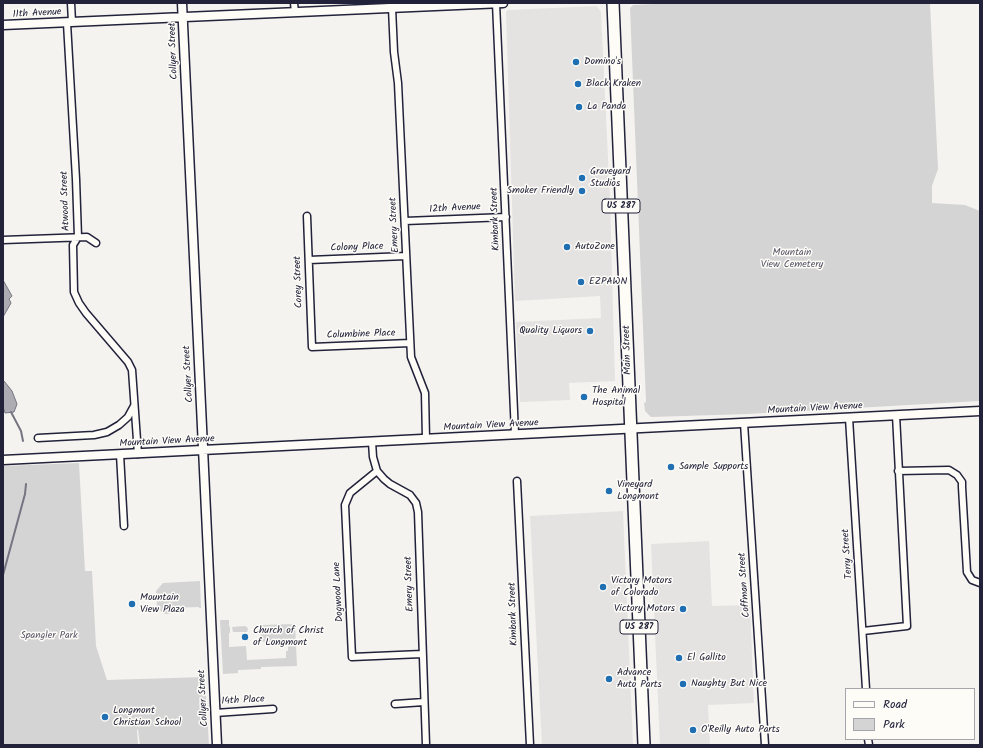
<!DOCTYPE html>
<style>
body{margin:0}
#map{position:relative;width:983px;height:748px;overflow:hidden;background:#f4f3ef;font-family:Kalam,sans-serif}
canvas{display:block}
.frame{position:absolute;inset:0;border:4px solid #22223b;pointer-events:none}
.legend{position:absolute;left:845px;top:688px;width:130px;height:52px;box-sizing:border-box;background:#fdfcf7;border:1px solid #a5a5ac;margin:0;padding:5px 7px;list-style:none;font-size:12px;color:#22223b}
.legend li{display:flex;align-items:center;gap:8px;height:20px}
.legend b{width:20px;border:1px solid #a5a5ac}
</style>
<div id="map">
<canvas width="983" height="748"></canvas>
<div class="frame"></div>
<ul class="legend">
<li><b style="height:5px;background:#fdfcf7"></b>Road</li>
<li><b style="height:11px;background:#d5d4d5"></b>Park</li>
</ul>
</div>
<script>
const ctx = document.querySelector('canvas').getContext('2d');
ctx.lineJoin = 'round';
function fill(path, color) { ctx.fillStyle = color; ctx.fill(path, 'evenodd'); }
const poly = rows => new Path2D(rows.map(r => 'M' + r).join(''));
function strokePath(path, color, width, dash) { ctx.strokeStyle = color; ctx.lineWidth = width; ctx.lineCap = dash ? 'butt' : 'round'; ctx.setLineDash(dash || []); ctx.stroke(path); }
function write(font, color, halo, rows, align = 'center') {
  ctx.font = font + ' Kalam,sans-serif'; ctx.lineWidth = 3; ctx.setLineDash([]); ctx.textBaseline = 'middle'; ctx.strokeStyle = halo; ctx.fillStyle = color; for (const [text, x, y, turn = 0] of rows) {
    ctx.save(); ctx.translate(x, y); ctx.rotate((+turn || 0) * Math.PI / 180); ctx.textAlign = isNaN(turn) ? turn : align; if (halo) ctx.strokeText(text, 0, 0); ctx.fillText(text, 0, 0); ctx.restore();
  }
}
const built = poly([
 [597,6,601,12,610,200,615,381,569,383,570,400,520,402,516,322,601,318,600,296,515,301,506,12,508,10],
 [623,511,633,745,542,745,530,516],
 [709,541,712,606,750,605,754,703,708,705,710,745,660,745,651,544]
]);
const green = poly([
 [674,3,930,3,938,169,932,186,932,203,965,205,980,211,980,401,748,414,651,417,645,411,644,403,646,402,630,8,633,5],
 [79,463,85,571,92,571,96,646,107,680,205,677,209,745,140,745,138,729,137,730,138,745,4,745,3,480,4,466],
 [200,581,201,608,199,608,199,607,170,608,170,614,164,614,157,607,156,591,163,583],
 [220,620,229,620,229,626,230,627,230,633,229,633,229,647,246,646,247,660,286,658,286,651,288,651,288,644,286,643,285,641,261,642,260,627,261,625,295,624,297,666,261,667,261,669,238,670,238,673,223,674],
 [245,626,248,628,247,632,233,632,232,627]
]);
const water = poly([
 [3,280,12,296,9,299,11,303,3,317,3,280],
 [3,381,4,381,12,391,17,404,14,412,5,413,3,407,3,381]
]);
const stream = poly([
 [11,412,21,431,23,441],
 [3,575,25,494,26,484]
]);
const street = poly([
 [71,3,72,22],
 [294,3,295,12],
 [496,3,515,434],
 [392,8,394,52,398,83,411,357,425,393,426,439],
 [67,23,76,179,78,237,73,245,74,292,79,303,86,313,128,362,132,370,138,454],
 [307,216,312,347,410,343],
 [405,221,506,217],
 [3,240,87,237,96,243],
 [309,260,406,256],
 [849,418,866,689],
 [744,423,765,745],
 [38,438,94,435,107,432,119,425,128,417,134,406],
 [372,442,373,457,377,471,384,479,390,484,410,495,416,503,418,512,426,745],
 [120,454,124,526],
 [377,471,350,493,345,505,352,657,422,654],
 [898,471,949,470,957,475,962,482,962,487,967,572,972,580,980,583],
 [517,481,530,745],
 [863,631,907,626,896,415],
 [395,704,424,702],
 [215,713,273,709],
 [868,739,869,745]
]);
const secondary = poly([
 [182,3,217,745],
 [3,25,503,3],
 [3,460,980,411]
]);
const highway = poly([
 [613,3,644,745]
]);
const markers = [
 [576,62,4,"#1f6fb2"],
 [578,84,4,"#1f6fb2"],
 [579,107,4,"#1f6fb2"],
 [582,178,4,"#1f6fb2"],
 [582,191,4,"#1f6fb2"],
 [567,247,4,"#1f6fb2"],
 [581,282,4,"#1f6fb2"],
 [590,331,4,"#1f6fb2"],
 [584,397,4,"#1f6fb2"],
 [671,467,4,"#1f6fb2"],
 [609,491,4,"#1f6fb2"],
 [603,587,4,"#1f6fb2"],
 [132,604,4,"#1f6fb2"],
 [683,609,4,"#1f6fb2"],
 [245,637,4,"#1f6fb2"],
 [679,658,4,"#1f6fb2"],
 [609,679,4,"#1f6fb2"],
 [683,684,4,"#1f6fb2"],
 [105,717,4,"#1f6fb2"],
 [693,730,4,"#1f6fb2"]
];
const shields = [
 [621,206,38],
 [639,627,38]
];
const shieldNames = [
 ["US 287",621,206],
 ["US 287",639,627]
];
const streetNames = [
 ["11th Avenue",37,14,-3],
 ["Collyer Street",174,51,-92],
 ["Atwood Street",66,201,-92],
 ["12th Avenue",455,209,-3],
 ["Kimbark Street",496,219,-92],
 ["Emery Street",395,225,-93],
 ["Colony Place",357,248,-2],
 ["Corey Street",299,282,-92],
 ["Columbine Place",361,335,-2],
 ["Main Street",628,350,-92],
 ["Collyer Street",189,374,-93],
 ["Mountain View Avenue",815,409,-3],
 ["Mountain View Avenue",491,426,-3],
 ["Mountain View Avenue",167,442,-3],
 ["Terry Street",848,554,-94],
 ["Emery Street",410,584,-92],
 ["Coffman Street",745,585,-94],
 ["Dogwood Lane",339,592,-93],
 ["Kimbark Street",514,614,-92],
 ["Collyer Street",204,698,-93],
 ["14th Place",243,701,-3]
];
const poiNames = [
 ["Domino's",584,62],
 ["Black Kraken",586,84],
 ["La Panda",587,107],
 ["Graveyard",590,172],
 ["Studios",590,184],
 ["Smoker Friendly",574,191,"right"],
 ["AutoZone",575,247],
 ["EZPAWN",589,282],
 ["Quality Liquors",582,331,"right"],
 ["The Animal",592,391],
 ["Hospital",592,403],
 ["Sample Supports",679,467],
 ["Vineyard",617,485],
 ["Longmont",617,497],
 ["Victory Motors",611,581],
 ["of Colorado",611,593],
 ["Mountain",140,598],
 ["View Plaza",140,610],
 ["Victory Motors",675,609,"right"],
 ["Church of Christ",253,631],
 ["of Longmont",253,643],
 ["El Gallito",687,658],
 ["Advance",617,673],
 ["Auto Parts",617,685],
 ["Naughty But Nice",691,684],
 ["Longmont",113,711],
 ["Christian School",113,723],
 ["O'Reilly Auto Parts",701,730]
];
const parkNames = [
 ["Mountain",792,253],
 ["View Cemetery",792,265],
 ["Spangler Park",49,636]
];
fill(built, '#e4e3e2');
fill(green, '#d5d4d5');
fill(water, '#acacb2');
strokePath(water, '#757582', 1);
strokePath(stream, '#757582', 2);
strokePath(street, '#22223b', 9);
strokePath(secondary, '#22223b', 11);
strokePath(highway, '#22223b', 14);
strokePath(street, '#fdfcf7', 6);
strokePath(secondary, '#fdfcf7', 8);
strokePath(highway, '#fdfcf7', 11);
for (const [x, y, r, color] of markers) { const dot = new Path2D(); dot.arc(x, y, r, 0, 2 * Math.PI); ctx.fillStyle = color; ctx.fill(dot); strokePath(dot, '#fdfcf7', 1.5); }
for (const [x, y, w] of shields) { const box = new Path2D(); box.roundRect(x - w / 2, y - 7, w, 14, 3); ctx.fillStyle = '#fdfcf7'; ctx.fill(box); strokePath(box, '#22223b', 1); }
write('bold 9px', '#22223b', null, shieldNames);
write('10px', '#22223b', '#fdfcf7', streetNames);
write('10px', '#22223b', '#fdfcf7', poiNames, 'left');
write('10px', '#585769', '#fdfcf7', parkNames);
</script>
